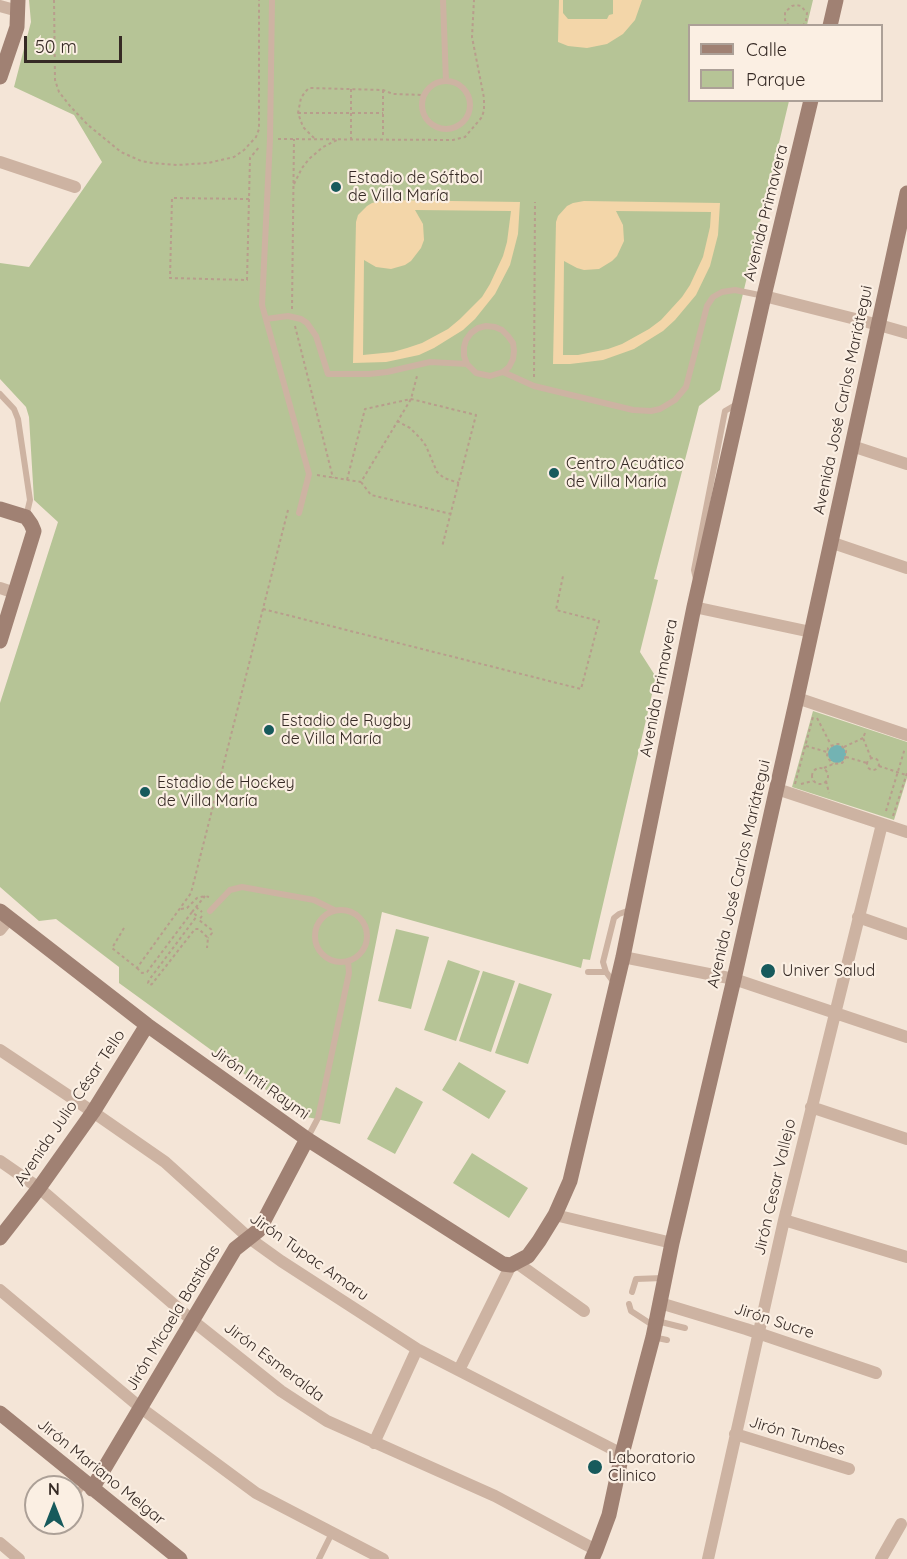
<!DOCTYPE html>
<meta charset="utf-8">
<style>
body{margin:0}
#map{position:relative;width:907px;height:1559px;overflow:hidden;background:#f4e5d7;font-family:Quicksand,sans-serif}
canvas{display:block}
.legend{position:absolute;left:688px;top:24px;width:195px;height:78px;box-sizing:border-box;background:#fbefe3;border:2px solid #aca097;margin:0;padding:8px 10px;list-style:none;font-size:18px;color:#362a25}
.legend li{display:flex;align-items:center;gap:12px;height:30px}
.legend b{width:30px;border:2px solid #aca097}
.north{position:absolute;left:24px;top:1475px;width:60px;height:60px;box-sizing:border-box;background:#fbefe3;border:2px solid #aca097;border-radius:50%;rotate:0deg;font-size:16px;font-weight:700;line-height:24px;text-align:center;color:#362a25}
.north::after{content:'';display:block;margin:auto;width:21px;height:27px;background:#175a5c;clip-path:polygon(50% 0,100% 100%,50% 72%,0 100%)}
.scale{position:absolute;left:24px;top:36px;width:98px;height:27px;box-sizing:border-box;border:3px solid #362a25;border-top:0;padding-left:8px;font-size:18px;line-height:21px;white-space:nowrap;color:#362a25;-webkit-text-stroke:4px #fbefe3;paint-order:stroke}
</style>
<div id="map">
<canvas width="907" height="1559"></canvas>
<ul class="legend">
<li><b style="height:8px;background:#a08173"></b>Calle</li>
<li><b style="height:16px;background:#b6c496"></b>Parque</li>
</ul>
<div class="north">N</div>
<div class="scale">50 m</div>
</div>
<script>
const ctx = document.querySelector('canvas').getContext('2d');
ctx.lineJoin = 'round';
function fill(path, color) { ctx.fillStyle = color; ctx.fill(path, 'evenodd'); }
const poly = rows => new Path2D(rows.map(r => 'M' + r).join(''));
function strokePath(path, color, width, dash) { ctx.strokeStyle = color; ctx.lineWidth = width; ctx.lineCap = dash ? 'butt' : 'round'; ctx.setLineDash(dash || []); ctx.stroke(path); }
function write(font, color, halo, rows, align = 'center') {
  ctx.font = font + ' Quicksand,sans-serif'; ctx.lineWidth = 4.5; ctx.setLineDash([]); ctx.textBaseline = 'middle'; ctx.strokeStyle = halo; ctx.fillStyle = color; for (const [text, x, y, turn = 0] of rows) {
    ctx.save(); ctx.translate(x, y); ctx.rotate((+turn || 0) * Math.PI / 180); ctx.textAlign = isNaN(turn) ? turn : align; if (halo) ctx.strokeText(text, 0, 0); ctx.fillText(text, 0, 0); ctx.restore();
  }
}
const green = poly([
 [29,0,813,0,807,25,690,26,690,100,789,101,720,390,699,406,654,579,658,580,640,652,656,677,590,960,583,959,581,968,382,912,340,1124,302,1116,119,983,119,967,56,919,39,921,0,887,0,703,58,522,34,500,29,417,26,407,0,379,0,263,29,267,102,162,74,115,14,87,31,22],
 [813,711,907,742,907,778,894,820,792,787],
 [396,929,429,937,411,1009,378,1001],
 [448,960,480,971,456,1041,424,1030],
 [483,971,515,981,491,1052,459,1041],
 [519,983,552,994,528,1064,495,1053],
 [459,1062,506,1091,489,1119,442,1090],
 [396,1087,423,1102,395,1154,367,1139],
 [472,1153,528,1188,509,1218,453,1183]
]);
const sand = poly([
 [559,0,563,0,563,13,568,19,607,19,609,15,613,14,613,0,642,0,635,20,623,34,607,44,587,48,568,46,558,42],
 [384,200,520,202,518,234,510,265,495,294,475,319,463,330,434,348,419,355,386,362,353,363,356,222,358,215,367,206,372,203],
 [415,210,511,211,507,242,503,256,490,284,482,297,460,319,448,329,422,343,407,348,393,352,363,355,364,260,376,267,391,269,405,265,411,261,421,248,424,240,423,224],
 [584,201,720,203,718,235,710,266,696,295,675,320,663,331,634,349,603,360,570,364,553,364,556,222,558,216,567,206,573,203],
 [616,211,711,212,710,227,703,257,690,285,682,297,661,320,649,329,622,344,608,349,578,355,563,355,564,261,577,268,584,270,599,269,612,261,617,256,624,241,623,225]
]);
const water = poly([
 '828 754a9 9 0 1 1 18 0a9 9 0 1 1-18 0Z'
]);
const path = poly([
 [54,0,55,80,59,92,70,106,88,125,121,152,141,161,152,163,177,165,208,163,234,157,244,150,256,137,259,129,259,0],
 [789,26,785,20,785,12,792,6,796,5,801,6,807,13,806,21,803,26],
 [351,89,351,139],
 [383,90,383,138],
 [298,113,383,113],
 [314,138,303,127,298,113,301,98,305,92,309,88,383,90,393,94,424,95],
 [278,139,453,140,465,137,482,117,484,110,484,98,472,37,474,0],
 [294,184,302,168,309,159,323,147,337,140],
 [249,199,172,198,170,278,247,280,250,158,260,146],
 [292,309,294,139],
 [295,326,333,478],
 [534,377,535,202],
 [397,421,410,428,421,439,426,446,437,472,444,478,459,483],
 [317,475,361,482,411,399,417,376],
 [347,480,365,409,411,399,476,415,442,547],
 [361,482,371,495,451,514],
 [263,609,581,689,599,621,556,610,563,576],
 [817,718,831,745],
 [865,733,863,738,871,758],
 [806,746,827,752],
 [844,747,863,738],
 [846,757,867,763],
 '867 764a6 6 0 1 1 12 0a6 6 0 1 1-12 0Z',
 [879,766,906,775],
 '812 776a8 8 0 1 1 16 0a8 8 0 1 1-16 0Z',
 [824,768,833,764,842,763,845,760,846,751,840,744,835,744,828,748,827,757,833,764],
 [826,781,829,793],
 [795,784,813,717],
 [801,784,813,781],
 [886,811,905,748],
 [893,816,907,773],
 [196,907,202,912],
 [181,909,187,908,197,898,205,896,209,897],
 [192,912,205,896],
 [202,916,199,920,212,930,212,933,208,938],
 [124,928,112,948,137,968,191,893,288,510],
 [137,968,142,973,147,972,192,912,197,916,149,980,148,983,150,985,152,984,195,929,199,929,208,938,207,948]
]);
const lane = poly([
 [272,0,270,139,262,305,309,474,299,513],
 [443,0,446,81],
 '422 105a24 24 0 1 1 48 0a24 24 0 1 1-48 0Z',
 [266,319,288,316,301,319,307,323,316,336,328,374,369,374,387,372,430,362,467,364],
 [503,372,509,367,513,359,514,351,513,343,508,336,502,330,495,327,486,326,478,328,471,333,466,340,464,347,464,356,467,364,476,373,490,376,503,372,534,386,633,410,651,411,660,409,675,400,686,387,707,306,713,297,722,292,735,290,764,296],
 [0,394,14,409,18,419,30,500,26,517],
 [696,579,694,570,725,411,737,404],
 '315 936a26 26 0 1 1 52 0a26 26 0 1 1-52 0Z',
 [210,911,230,890,242,887,314,900,334,910],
 [588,972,606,972],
 [615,984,606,972,603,962,614,918,619,914,630,910],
 [308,1137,318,1118,349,973,348,961],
 [632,1292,636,1279,663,1278],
 [629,1304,631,1311,654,1326],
 [657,1321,685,1328],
 [653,1337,667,1340],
 [72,1501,85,1483],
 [319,1559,332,1533]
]);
const street = poly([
 [0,6,18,11],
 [0,162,75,187],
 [764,296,879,325,907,333],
 [852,446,907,464],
 [830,542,907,568],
 [0,588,15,593],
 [694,607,811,632],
 [797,698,907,735],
 [777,789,907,832],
 [858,917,907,934],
 [0,930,9,919],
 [623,957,734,979,907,1037],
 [0,1050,93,1112,165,1162,249,1238,281,1261,417,1349,622,1454],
 [811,1107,907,1139],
 [0,1161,39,1188,193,1321,281,1391,327,1421,495,1496,596,1550],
 [555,1215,672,1243],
 [784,1220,907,1257],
 [517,1263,584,1311],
 [0,1290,141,1408,256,1493,383,1559],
 [660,1303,746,1329,876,1373],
 [459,1370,511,1265],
 [735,1434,849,1469],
 [374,1443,417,1349],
 [0,1543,19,1559],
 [708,1559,784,1220,882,824],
 [881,1559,901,1524]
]);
const secondary = poly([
 [830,26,836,0],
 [0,77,17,27,18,0],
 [0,509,26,517,31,524,34,531,0,641],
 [0,911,147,1025,307,1139,503,1264,511,1265,528,1256,539,1241,555,1215,570,1181,623,957,694,607,764,296,811,100],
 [0,1238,39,1188,93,1112,147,1025],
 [0,1413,180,1559],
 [92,1489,235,1249,259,1230,307,1139],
 [592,1559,596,1550,609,1515,622,1454,653,1337,672,1243,734,979,797,698,907,193]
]);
const markers = [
 [336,187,6,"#175a5c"],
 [554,473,6,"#175a5c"],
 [269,730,6,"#175a5c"],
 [145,792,6,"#175a5c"],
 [768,971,8,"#175a5c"],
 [595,1467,8,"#175a5c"]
];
const poiNames = [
 ["Estadio de Sóftbol",348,178],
 ["de Villa María",348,196],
 ["Centro Acuático",566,464],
 ["de Villa María",566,482],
 ["Estadio de Rugby",281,721],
 ["de Villa María",281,739],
 ["Estadio de Hockey",157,783],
 ["de Villa María",157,801],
 ["Univer Salud",782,971],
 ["Laboratorio",608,1458],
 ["Clinico",608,1476]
];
const streetNames = [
 ["Avenida Primavera",766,213,-76],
 ["Avenida José Carlos Mariátegui",843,400,-78],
 ["Avenida Primavera",659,688,-79],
 ["Avenida José Carlos Mariátegui",739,874,-77],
 ["Jirón Inti Raymi",260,1083,35],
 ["Avenida Julio César Tello",70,1108,-56],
 ["Jirón Cesar Vallejo",775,1187,-77],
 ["Jirón Tupac Amaru",309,1257,35],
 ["Jirón Micaela Bastidas",173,1318,-59],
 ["Jirón Sucre",774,1321,18],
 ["Jirón Esmeralda",274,1362,37],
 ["Jirón Tumbes",797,1436,17],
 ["Jirón Mariano Melgar",101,1472,39]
];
fill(green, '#b6c496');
fill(sand, '#f3d6a9');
fill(water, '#73b3b3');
strokePath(path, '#b89d8c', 2, [3, 3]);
strokePath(lane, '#cdb3a2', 6);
strokePath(street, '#cdb3a2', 12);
strokePath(secondary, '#a08173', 15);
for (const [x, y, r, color] of markers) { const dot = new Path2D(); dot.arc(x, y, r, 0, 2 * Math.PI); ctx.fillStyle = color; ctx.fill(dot); strokePath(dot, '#fbefe3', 2); }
write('16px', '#362a25', '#fbefe3', poiNames, 'left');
write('16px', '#362a25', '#fbefe3', streetNames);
</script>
